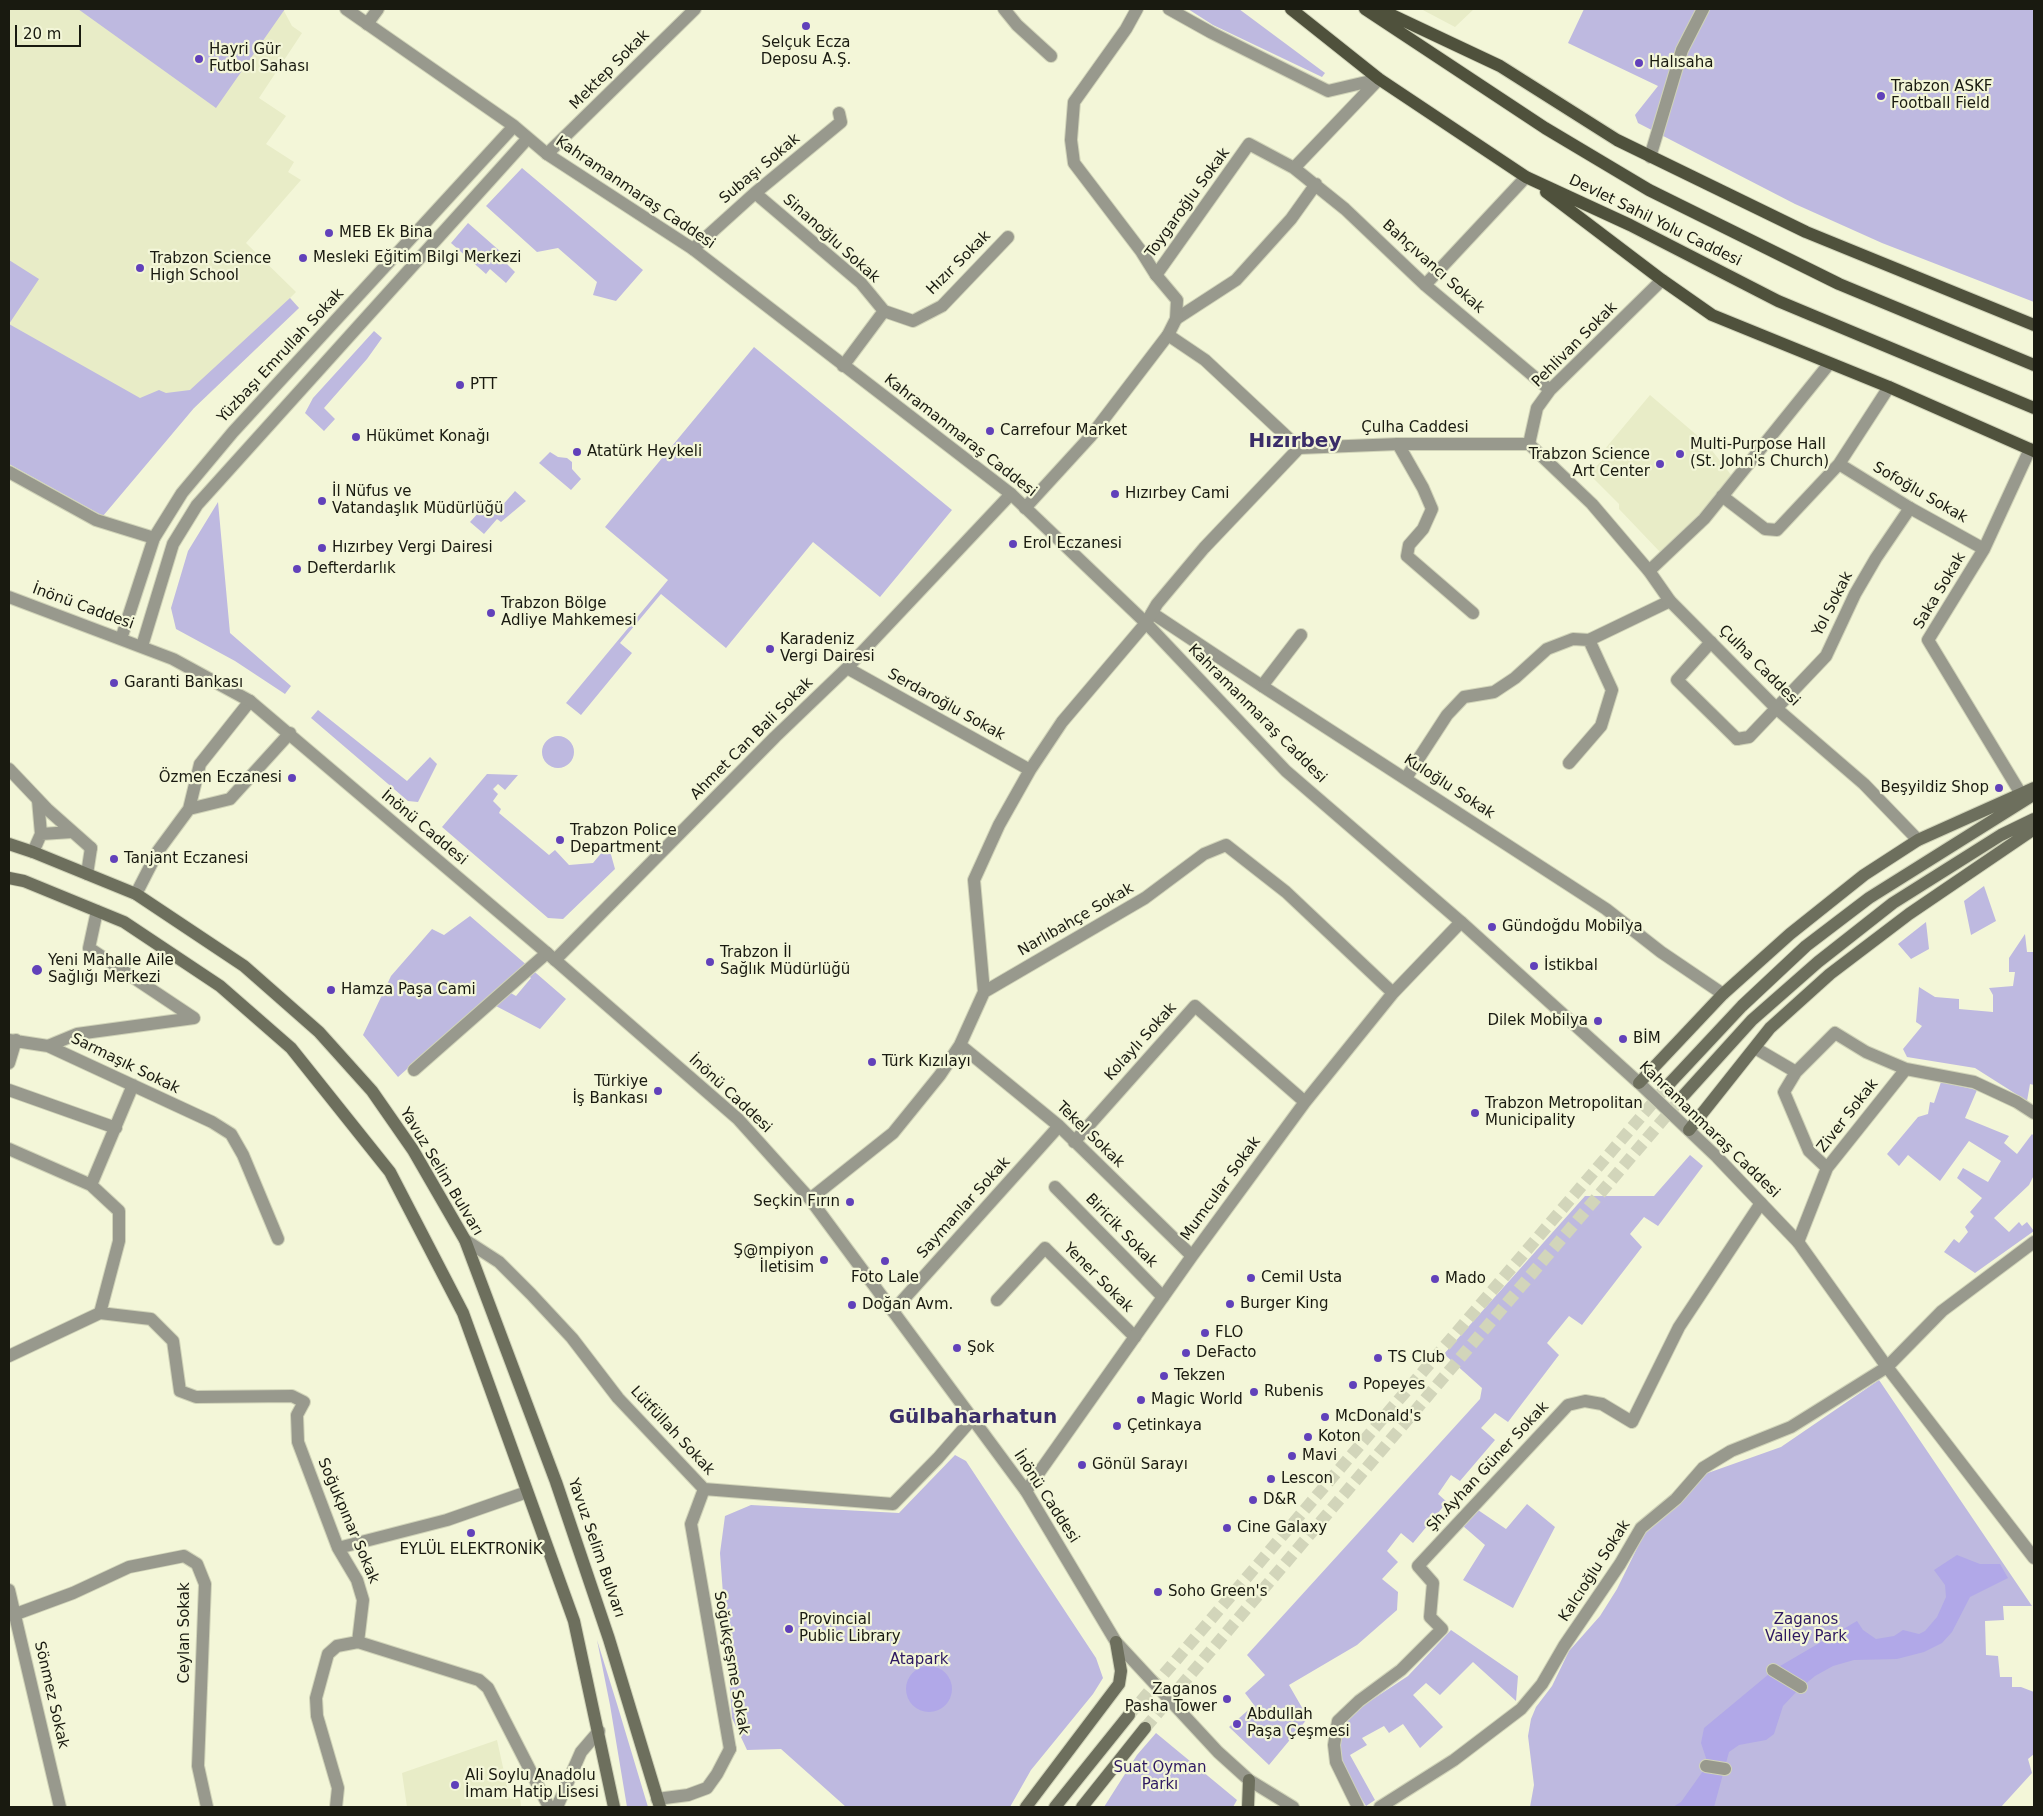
<!DOCTYPE html>
<meta charset="utf-8">
<style>
body{margin:0}
#map{position:relative;width:2043px;height:1816px;overflow:hidden;background:#f3f6d8;font-family:"DejaVu Sans",sans-serif}
canvas{display:block}
.frame{position:absolute;inset:0;border:10px solid #191a10;pointer-events:none}
.scale{position:absolute;left:15px;top:25px;width:66px;height:22px;box-sizing:border-box;border:2px solid #191a10;border-top:0;padding-left:6px;font-size:15px;line-height:18px;white-space:nowrap;color:#191a10;-webkit-text-stroke:4px #f3f6d8;paint-order:stroke}
</style>
<div id="map">
<canvas width="2043" height="1816"></canvas>
<div class="frame"></div>
<div class="scale">20 m</div>
</div>
<script>
const ctx = document.querySelector('canvas').getContext('2d');
ctx.lineJoin = 'round';
function fill(path, color) { ctx.fillStyle = color; ctx.fill(path, 'evenodd'); }
const poly = rows => new Path2D(rows.map(r => 'M' + r).join(''));
function strokePath(path, color, width, dash) { ctx.strokeStyle = color; ctx.lineWidth = width; ctx.lineCap = dash ? 'butt' : 'round'; ctx.setLineDash(dash || []); ctx.stroke(path); }
function write(font, color, halo, rows, align = 'center') {
  ctx.font = font + ' "DejaVu Sans",sans-serif'; ctx.lineWidth = 4.5; ctx.setLineDash([]); ctx.textBaseline = 'middle'; ctx.strokeStyle = halo; ctx.fillStyle = color; for (const [text, x, y, turn = 0] of rows) {
    ctx.save(); ctx.translate(x, y); ctx.rotate((+turn || 0) * Math.PI / 180); ctx.textAlign = isNaN(turn) ? turn : align; if (halo) ctx.strokeText(text, 0, 0); ctx.fillText(text, 0, 0); ctx.restore();
  }
}
const built = poly([
 [9,9,285,9,284,11,292,26,302,33,259,98,286,116,266,144,294,162,288,172,301,180,246,243,296,292,290,298,299,308,194,408,9,464],
 [1421,9,1474,9,1455,27],
 [1650,395,1706,443,1732,476,1695,520,1660,552,1619,509,1619,504,1589,474,1608,454,1604,450],
 [497,1740,510,1799,520,1797,521,1807,407,1807,402,1773]
]);
const green = poly([
 [78,9,285,9,216,108],
 [1188,9,1239,9,1325,73,1322,77,1213,25],
 [1584,9,2034,9,2034,302,1882,243,1795,204,1638,123,1635,115,1658,86,1568,43],
 [522,168,643,270,616,301,593,295,597,282,558,248,537,252,486,206],
 [468,223,509,259,506,263,515,272,506,283,490,269,486,274,451,243],
 [9,260,39,279,9,324,140,398,159,390,166,393,190,390,290,298,299,308,194,408,103,516,9,464],
 [374,331,382,338,367,359,324,408,335,419,324,431,305,413,313,398],
 [754,347,952,510,880,597,813,542,726,648,661,594,620,643,632,653,581,715,566,703,668,580,605,527],
 [550,452,558,457,567,458,572,462,572,469,581,479,571,490,539,463],
 [515,491,526,501,501,522,497,519,484,534,470,522,490,500,500,508],
 [218,502,230,633,291,686,285,694,235,661,176,629,171,608,188,551],
 [318,710,407,781,430,757,437,764,418,802,408,801,311,718],
 '542 752a16 16 0 1 1 32 0a16 16 0 1 1-32 0Z',
 [487,774,518,775,505,790,498,784,493,789,498,794,493,801,501,809,499,813,549,855,555,850,569,865,593,863,603,851,610,851,615,869,563,919,548,918,442,827],
 [1984,886,1996,921,1971,935,1964,901],
 [470,916,566,999,540,1029,494,1005,509,992,516,996,531,978,523,971,496,990,398,1077,363,1035,391,976,432,929,444,935],
 [1926,922,1929,949,1911,959,1898,944],
 [2025,934,2027,952,2034,952,2034,1085,2030,1084,2027,1101,1975,1068,1907,1057,1903,1049,1922,1026,1916,1022,1919,987,1935,997,1959,999,1959,1009,1993,1012,1993,995,1989,988,2013,986,2015,972,2009,972,2009,958],
 [1941,1082,1977,1090,1965,1118,2009,1136,2004,1143,2017,1154,2032,1134,2034,1136,2034,1175,2029,1185,1994,1218,2009,1232,2019,1222,2022,1226,2027,1222,2034,1231,1975,1273,1944,1252,1954,1239,1959,1243,1968,1232,1965,1227,1974,1216,1970,1212,1982,1198,1957,1178,1963,1168,1988,1182,2001,1161,1969,1141,1940,1181,1908,1155,1899,1166,1887,1154,1918,1117,1928,1114,1930,1102,1934,1103],
 [1690,1155,1703,1166,1658,1226,1644,1217,1630,1234,1642,1247,1582,1325,1569,1316,1547,1343,1559,1355,1508,1422,1495,1413,1481,1428,1495,1440,1460,1481,1451,1475,1438,1494,1447,1502,1413,1543,1401,1533,1387,1551,1398,1562,1382,1579,1398,1592,1397,1610,1357,1645,1289,1685,1308,1718,1269,1765,1229,1727,1254,1705,1245,1693,1265,1675,1247,1655,1480,1399,1482,1388,1444,1354,1585,1196,1654,1196],
 [1879,1380,2032,1606,2003,1606,2004,1620,1985,1621,1986,1655,1998,1656,2000,1677,2012,1677,2012,1687,2021,1687,2034,1692,2034,1754,2028,1759,2032,1773,2001,1807,1530,1807,1534,1785,1528,1736,1531,1719,1536,1707,1552,1686,1569,1651,1600,1616,1617,1589,1645,1532,1705,1474,1781,1447],
 [955,1455,966,1461,1096,1658,1103,1678,1093,1694,1031,1770,1010,1807,846,1807,781,1749,747,1750,732,1718,720,1553,725,1516,751,1505,899,1513],
 [1527,1504,1555,1527,1513,1608,1463,1580,1485,1545,1463,1526,1478,1510,1506,1529],
 [1451,1630,1518,1676,1516,1701,1473,1662,1440,1695,1426,1683,1413,1695,1443,1727,1420,1748,1403,1724,1389,1733,1384,1726,1362,1738,1367,1745,1350,1755,1375,1800,1366,1806,1346,1774,1338,1747,1347,1721,1361,1707,1408,1676],
 [597,1640,617,1704,648,1807,627,1807,610,1705],
 [1156,1733,1237,1800,1233,1807,1104,1807,1137,1755]
]);
const water = poly([
 [1957,1555,1980,1564,2000,1564,2008,1578,1970,1597,1952,1632,1942,1643,1924,1652,1897,1659,1854,1660,1833,1666,1815,1676,1798,1690,1783,1706,1774,1734,1766,1740,1739,1745,1729,1752,1714,1807,1673,1807,1681,1802,1708,1764,1701,1743,1704,1728,1775,1669,1857,1621,1863,1630,1876,1639,1894,1636,1903,1630,1919,1634,1925,1631,1937,1617,1946,1597,1945,1585,1934,1570],
 '906 1689a23 23 0 1 1 46 0a23 23 0 1 1-46 0Z'
]);
const secondaryTunnel = poly([
 [1129,1715,1669,1084],
 [1145,1728,1684,1095]
]);
const pedestrian = poly([
 [367,24,378,9],
 [1650,157,1682,50,1703,9],
 [1152,613,1262,686,1301,635],
 [1737,739,1749,737,1826,656,1855,594,1876,558,1910,508],
 [189,809,200,764,250,701],
 [41,834,72,832],
 [33,852,41,834,38,800],
 [87,874,91,848],
 [136,894,158,851,189,809,230,799,290,733],
 [1055,1187,1163,1297],
 [997,1300,1045,1248,1135,1337],
 [1773,1670,1801,1687],
 [1706,1766,1725,1769],
 [657,1799,688,1795,707,1788,717,1774,730,1749]
]);
const minor = poly([
 [1004,9,1017,25,1051,56],
 [1169,9,1212,33,1328,91,1379,79],
 [547,154,695,9],
 [1294,168,1345,209,1425,285,1550,390],
 [755,193,861,283,884,311],
 [693,249,755,193,841,122,839,113],
 [1156,275,1249,144,1294,168,1379,79],
 [1425,285,1526,177],
 [1176,319,1236,280,1291,219,1316,184],
 [843,366,884,311,913,321,942,306,1008,237],
 [1398,444,1423,488,1432,509,1423,529,1409,545,1407,556,1473,613],
 [1529,444,1537,408,1550,390,1662,280],
 [1839,464,1910,508,1984,549],
 [9,472,96,520,154,538],
 [1722,496,1765,529,1777,530,1839,464,1889,387],
 [1025,508,1090,437,1168,335],
 [1649,571,1704,519,1829,364],
 [1711,642,1677,680,1737,739],
 [847,668,1030,770],
 [1262,686,1606,909,1661,952,1723,994],
 [1569,763,1601,726,1612,690,1589,640],
 [9,769,47,809,91,848],
 [1406,778,1447,715,1464,697,1494,692,1515,678,1547,649,1573,639,1589,640,1670,601],
 [2021,794,1928,640,1984,549,2030,449],
 [555,960,775,737,847,668,1011,494],
 [984,992,974,880,999,825,1030,770,1062,722,1146,623,1157,604,1204,548,1299,448],
 [9,1040,48,1046,212,1122,231,1134,243,1155,278,1239],
 [960,1045,1059,1126,1192,1256],
 [48,1046,77,1034,194,1018,89,948,97,911],
 [1755,1048,1796,1072,1835,1033,1866,1052,1906,1069,1974,1082,2017,1102,2034,1113],
 [9,1063,16,1040],
 [414,1070,547,953],
 [1796,1072,1784,1092,1809,1151,1827,1168],
 [9,1090,116,1128],
 [1074,1142,1195,1006,1305,1102],
 [9,1149,91,1185,119,1211,119,1241,100,1313,9,1356],
 [91,1185,133,1085],
 [810,1199,893,1133,940,1075,960,1045,984,992,1145,898,1204,854,1226,845,1286,892,1393,993],
 [465,1240,499,1262,531,1294,572,1338,618,1398,704,1489,893,1504,938,1458,973,1418],
 [1798,1242,1827,1168,1906,1069],
 [893,1311,1059,1126],
 [100,1313,151,1319,173,1341,180,1391,196,1397,292,1396,304,1402,297,1415,298,1442,338,1548,357,1580,363,1600,358,1642],
 [704,1489,691,1524,730,1749],
 [1026,1491,1192,1256,1305,1102,1393,993,1461,922],
 [338,1548,447,1520,527,1492],
 [9,1590,60,1807],
 [16,1614,73,1593,129,1567,184,1556,197,1564,205,1584,198,1766,207,1807],
 [336,1807,338,1788,317,1716,316,1698,328,1654,337,1646,358,1642,479,1680,488,1688,549,1807],
 [557,1807,581,1752,599,1731],
 [1358,1807,1336,1762,1334,1745,1338,1721,1359,1701,1401,1670,1442,1629,1430,1617,1433,1583,1418,1566,1568,1405,1585,1401,1602,1404,1632,1422,1679,1327,1761,1203],
 [1380,1807,1454,1760,1521,1709,1542,1684,1564,1646,1620,1564,1641,1528,1676,1499,1703,1468,1731,1451,1791,1427,1887,1367,1942,1311,2034,1242]
]);
const tertiary = poly([
 [346,9,514,126,547,154,693,249,1011,494,1146,623,1286,771,1461,922,1639,1083,1717,1157,1798,1242,1887,1367,2034,1558],
 [1137,9,1126,29,1074,102,1071,140,1074,163,1141,251,1156,275,1177,300,1176,319,1168,335,1205,360,1299,448,1398,444,1529,444,1592,504,1649,571,1670,601,1777,709,1864,784,1918,840],
 [9,597,173,659,250,701,547,953,738,1119,810,1199,1026,1491,1116,1642,1218,1752,1249,1780,1293,1807],
 [121,639,154,538,182,493,233,432,514,126],
 [142,646,173,544,197,505,528,138]
]);
const secondary = poly([
 [9,844,33,852,136,894,244,966,319,1032,372,1091,413,1150,465,1240,556,1482,609,1639,660,1807],
 [9,878,24,881,124,922,220,986,291,1048,390,1172,463,1313,574,1621,614,1807],
 [1639,1083,1723,994,1790,934,1864,875,1918,840,2034,788],
 [1669,1084,1742,1006,1806,946,1869,898,2030,797],
 [1684,1095,1752,1020,1818,962,1893,903,2001,835,2034,819],
 [1689,1130,1770,1028,1830,974,1909,914,2034,829],
 [1026,1807,1119,1684,1121,1671,1116,1642],
 [1055,1807,1129,1715],
 [1082,1807,1145,1728],
 [1248,1807,1249,1780]
]);
const primary = poly([
 [1291,9,1379,79,1526,177,1630,225,1778,301,2034,408],
 [1365,9,1545,128,1649,190,1839,284,2034,365],
 [1379,9,1500,66,1617,140,1806,232,2034,325],
 [1546,192,1662,280,1712,315,1889,387,2034,451]
]);
const markers = [
 [806,26,5,"#6141ba"],
 [199,59,5,"#6141ba"],
 [1639,63,5,"#6141ba"],
 [1881,96,5,"#6141ba"],
 [329,233,5,"#6141ba"],
 [303,258,5,"#6141ba"],
 [140,268,5,"#6141ba"],
 [460,385,5,"#6141ba"],
 [990,431,5,"#6141ba"],
 [356,437,5,"#6141ba"],
 [577,452,5,"#6141ba"],
 [1680,454,5,"#6141ba"],
 [1660,464,5,"#6141ba"],
 [1115,494,5,"#6141ba"],
 [322,501,5,"#6141ba"],
 [1013,544,5,"#6141ba"],
 [322,548,5,"#6141ba"],
 [297,569,5,"#6141ba"],
 [491,613,5,"#6141ba"],
 [770,649,5,"#6141ba"],
 [114,683,5,"#6141ba"],
 [292,778,5,"#6141ba"],
 [1999,788,5,"#6141ba"],
 [560,840,5,"#6141ba"],
 [114,859,5,"#6141ba"],
 [1492,927,5,"#6141ba"],
 [710,962,5,"#6141ba"],
 [1534,966,5,"#6141ba"],
 [37,970,6,"#6141ba"],
 [331,990,5,"#6141ba"],
 [1598,1021,5,"#6141ba"],
 [1623,1039,5,"#6141ba"],
 [872,1062,5,"#6141ba"],
 [658,1091,5,"#6141ba"],
 [1475,1113,5,"#6141ba"],
 [850,1202,5,"#6141ba"],
 [824,1260,5,"#6141ba"],
 [885,1261,5,"#6141ba"],
 [1251,1278,5,"#6141ba"],
 [1435,1279,5,"#6141ba"],
 [1230,1304,5,"#6141ba"],
 [852,1305,5,"#6141ba"],
 [1205,1333,5,"#6141ba"],
 [957,1348,5,"#6141ba"],
 [1186,1353,5,"#6141ba"],
 [1378,1358,5,"#6141ba"],
 [1164,1376,5,"#6141ba"],
 [1353,1385,5,"#6141ba"],
 [1254,1392,5,"#6141ba"],
 [1141,1400,5,"#6141ba"],
 [1325,1417,5,"#6141ba"],
 [1117,1426,5,"#6141ba"],
 [1308,1437,5,"#6141ba"],
 [1292,1456,5,"#6141ba"],
 [1082,1465,5,"#6141ba"],
 [1271,1479,5,"#6141ba"],
 [1253,1500,5,"#6141ba"],
 [1227,1528,5,"#6141ba"],
 [471,1533,5,"#6141ba"],
 [1158,1592,5,"#6141ba"],
 [789,1629,5,"#6141ba"],
 [1227,1699,5,"#6141ba"],
 [1237,1724,5,"#6141ba"],
 [455,1785,5,"#6141ba"]
];
const poiNames = [
 ["Selçuk Ecza",806,43,"center"],
 ["Deposu A.Ş.",806,60,"center"],
 ["Hayri Gür",209,50],
 ["Futbol Sahası",209,67],
 ["Halısaha",1649,63],
 ["Trabzon ASKF",1891,87],
 ["Football Field",1891,104],
 ["MEB Ek Bina",339,233],
 ["Mesleki Eğitim Bilgi Merkezi",313,258],
 ["Trabzon Science",150,259],
 ["High School",150,276],
 ["PTT",470,385],
 ["Carrefour Market",1000,431],
 ["Hükümet Konağı",366,437],
 ["Multi-Purpose Hall",1690,445],
 ["(St. John's Church)",1690,462],
 ["Atatürk Heykeli",587,452],
 ["Trabzon Science",1650,455,"right"],
 ["Art Center",1650,472,"right"],
 ["İl Nüfus ve",332,492],
 ["Vatandaşlık Müdürlüğü",332,509],
 ["Hızırbey Cami",1125,494],
 ["Erol Eczanesi",1023,544],
 ["Hızırbey Vergi Dairesi",332,548],
 ["Defterdarlık",307,569],
 ["Trabzon Bölge",501,604],
 ["Adliye Mahkemesi",501,621],
 ["Karadeniz",780,640],
 ["Vergi Dairesi",780,657],
 ["Garanti Bankası",124,683],
 ["Özmen Eczanesi",282,778,"right"],
 ["Beşyildiz Shop",1989,788,"right"],
 ["Trabzon Police",570,831],
 ["Department",570,848],
 ["Tanjant Eczanesi",124,859],
 ["Gündoğdu Mobilya",1502,927],
 ["Trabzon İl",720,953],
 ["Sağlık Müdürlüğü",720,970],
 ["Yeni Mahalle Aile",48,961],
 ["Sağlığı Merkezi",48,978],
 ["İstikbal",1544,966],
 ["Hamza Paşa Cami",341,990],
 ["Dilek Mobilya",1588,1021,"right"],
 ["BİM",1633,1039],
 ["Türk Kızılayı",882,1062],
 ["Türkiye",648,1082,"right"],
 ["İş Bankası",648,1099,"right"],
 ["Trabzon Metropolitan",1485,1104],
 ["Municipality",1485,1121],
 ["Seçkin Fırın",840,1202,"right"],
 ["Ş@mpiyon",814,1251,"right"],
 ["İletisim",814,1268,"right"],
 ["Foto Lale",885,1278,"center"],
 ["Cemil Usta",1261,1278],
 ["Mado",1445,1279],
 ["Burger King",1240,1304],
 ["Doğan Avm.",862,1305],
 ["FLO",1215,1333],
 ["Şok",967,1348],
 ["DeFacto",1196,1353],
 ["TS Club",1388,1358],
 ["Tekzen",1174,1376],
 ["Popeyes",1363,1385],
 ["Rubenis",1264,1392],
 ["Magic World",1151,1400],
 ["McDonald's",1335,1417],
 ["Çetinkaya",1127,1426],
 ["Koton",1318,1437],
 ["Mavi",1302,1456],
 ["Gönül Sarayı",1092,1465],
 ["Lescon",1281,1479],
 ["D&R",1263,1500],
 ["Cine Galaxy",1237,1528],
 ["EYLÜL ELEKTRONİK",471,1550,"center"],
 ["Soho Green's",1168,1592],
 ["Provincial",799,1620],
 ["Public Library",799,1637],
 ["Zaganos",1217,1690,"right"],
 ["Pasha Tower",1217,1707,"right"],
 ["Abdullah",1247,1715],
 ["Paşa Çeşmesi",1247,1732],
 ["Ali Soylu Anadolu",465,1776],
 ["İmam Hatip Lisesi",465,1793]
];
const streetNames = [
 ["Mektep Sokak",610,70,-45],
 ["Subaşı Sokak",760,169,-40],
 ["Kahramanmaraş Caddesi",635,193,34],
 ["Toygaroğlu Sokak",1188,203,-54],
 ["Devlet Sahil Yolu Caddesi",1655,221,26],
 ["Sinanoğlu Sokak",831,239,42],
 ["Hızır Sokak",959,263,-45],
 ["Bahçıvancı Sokak",1433,267,42],
 ["Pehlivan Sokak",1575,345,-45],
 ["Yüzbaşı Emrullah Sokak",281,356,-47],
 ["Çulha Caddesi",1415,428],
 ["Kahramanmaraş Caddesi",960,436,38],
 ["Sofoğlu Sokak",1920,493,30],
 ["Saka Sokak",1940,591,-59],
 ["Yol Sokak",1833,604,-63],
 ["İnönü Caddesi",83,607,20],
 ["Çulha Caddesi",1759,666,45],
 ["Serdaroğlu Sokak",946,705,29],
 ["Kahramanmaraş Caddesi",1257,714,45],
 ["Ahmet Can Bali Sokak",752,739,-45],
 ["Kuloğlu Sokak",1449,787,33],
 ["İnönü Caddesi",424,828,40],
 ["Narlıbahçe Sokak",1076,920,-30],
 ["Kolaylı Sokak",1141,1042,-48],
 ["Sarmaşık Sokak",125,1064,26],
 ["İnönü Caddesi",730,1094,43],
 ["Ziver Sokak",1848,1116,-52],
 ["Kahramanmaraş Caddesi",1709,1130,44],
 ["Tekel Sokak",1090,1135,44],
 ["Yavuz Selim Bulvarı",441,1172,59],
 ["Mumcular Sokak",1221,1189,-54],
 ["Saymanlar Sokak",964,1208,-48],
 ["Biricik Sokak",1121,1231,46],
 ["Yener Sokak",1098,1278,45],
 ["Lütfüllah Sokak",672,1431,47],
 ["Şh.Ayhan Güner Sokak",1488,1467,-47],
 ["İnönü Caddesi",1046,1497,57],
 ["Soğukpınar Sokak",348,1521,67],
 ["Yavuz Selim Bulvarı",596,1548,71],
 ["Kalcıoğlu Sokak",1595,1571,-57],
 ["Ceylan Sokak",185,1633,-90],
 ["Soğukçeşme Sokak",731,1663,80],
 ["Sönmez Sokak",51,1695,77]
];
const parkNames = [
 ["Zaganos",1806,1620],
 ["Valley Park",1806,1637],
 ["Atapark",919,1660],
 ["Suat Oyman",1160,1768],
 ["Parkı",1160,1785]
];
const districtNames = [
 ["Hızırbey",1295,442],
 ["Gülbaharhatun",973,1418]
];
fill(built, '#e8ecc7');
fill(green, '#beb9e0');
fill(water, '#b1a8e8');
strokePath(secondaryTunnel, '#d2d5ba', 12, [12, 6]);
strokePath(pedestrian, '#d0d3b8', 14);
strokePath(minor, '#d0d3b8', 14);
strokePath(tertiary, '#d0d3b8', 14);
strokePath(secondary, '#d0d3b8', 14);
strokePath(primary, '#d0d3b8', 14);
strokePath(pedestrian, '#98998d', 12);
strokePath(minor, '#98998d', 12);
strokePath(tertiary, '#98998d', 12);
strokePath(secondary, '#6d6f5d', 12);
strokePath(primary, '#4f513c', 12);
for (const [x, y, r, color] of markers) { const dot = new Path2D(); dot.arc(x, y, r, 0, 2 * Math.PI); ctx.fillStyle = color; ctx.fill(dot); strokePath(dot, '#f3f6d8', 2); }
write('15px', '#191a10', '#f3f6d8', poiNames, 'left');
write('15px', '#191a10', '#f3f6d8', streetNames);
write('15px', '#2d1861', '#f3f6d8', parkNames);
write('bold 20px', '#3a2d69', '#f3f6d8', districtNames);
</script>
